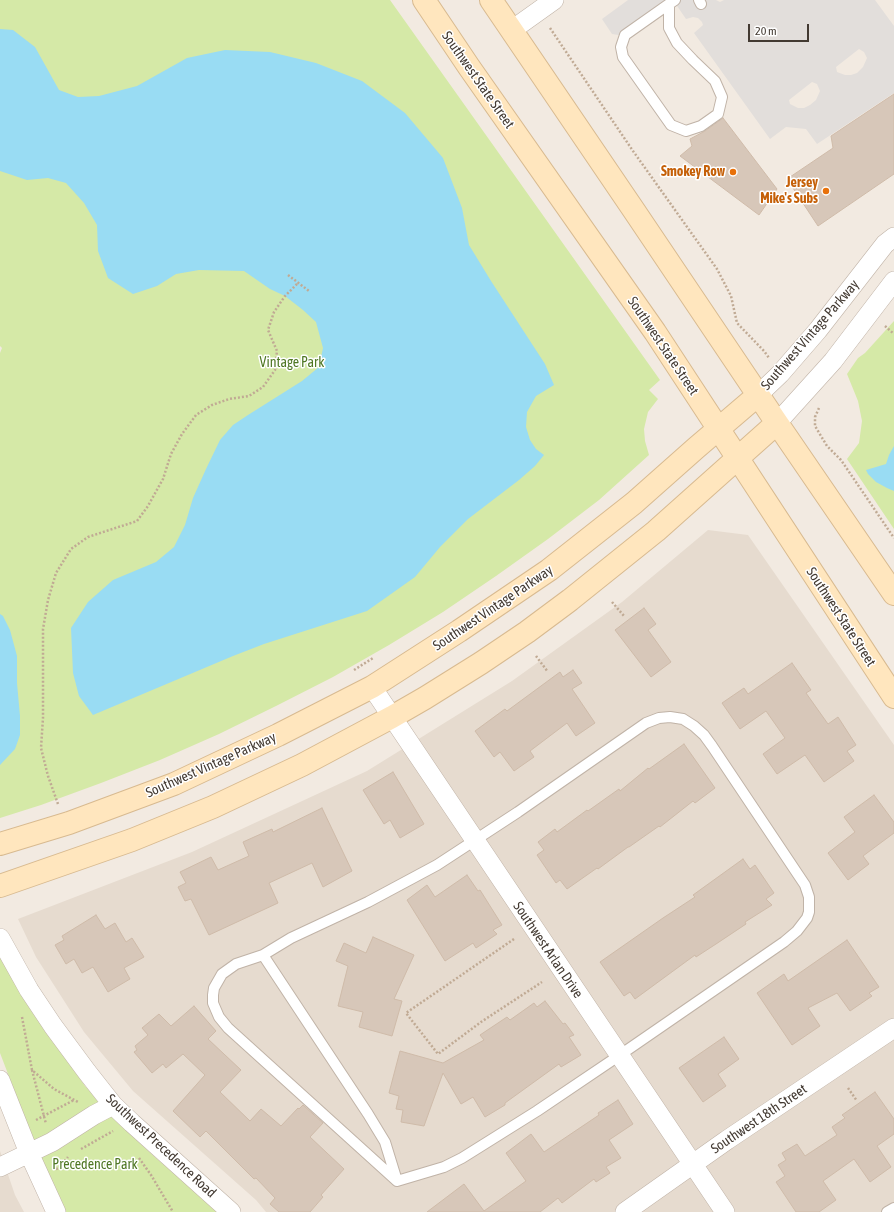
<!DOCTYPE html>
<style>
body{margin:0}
#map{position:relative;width:894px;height:1212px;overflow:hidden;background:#f2eae1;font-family:"Asap Condensed",sans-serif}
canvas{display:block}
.scale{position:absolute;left:748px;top:24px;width:61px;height:18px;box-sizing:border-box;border:2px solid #433a32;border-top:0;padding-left:5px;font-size:12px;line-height:14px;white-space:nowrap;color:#433a32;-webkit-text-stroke:3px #fff;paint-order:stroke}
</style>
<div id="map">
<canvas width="894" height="1212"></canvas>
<div class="scale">20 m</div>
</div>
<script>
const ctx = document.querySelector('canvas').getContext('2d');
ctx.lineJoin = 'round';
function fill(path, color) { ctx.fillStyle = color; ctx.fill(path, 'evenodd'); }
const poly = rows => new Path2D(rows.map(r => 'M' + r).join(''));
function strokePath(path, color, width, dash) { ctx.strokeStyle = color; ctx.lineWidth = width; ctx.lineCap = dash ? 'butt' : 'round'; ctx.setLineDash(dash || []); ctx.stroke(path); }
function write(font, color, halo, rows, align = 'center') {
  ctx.font = font + ' "Asap Condensed",sans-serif'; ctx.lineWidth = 3; ctx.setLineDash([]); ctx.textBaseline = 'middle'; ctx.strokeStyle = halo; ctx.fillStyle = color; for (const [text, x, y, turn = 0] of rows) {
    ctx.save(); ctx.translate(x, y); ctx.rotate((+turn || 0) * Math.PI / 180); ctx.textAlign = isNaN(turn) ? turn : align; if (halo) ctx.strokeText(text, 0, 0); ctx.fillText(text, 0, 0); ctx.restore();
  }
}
const residential = poly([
 [708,530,748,535,894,745,894,1212,266,1212,256,1200,133,1091,84,1032,36,957,18,919,192,852,367,771,512,681,622,602],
 [0,1151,15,1195,24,1212,0,1212]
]);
const green = poly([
 [0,0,390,0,660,380,649,390,658,399,648,412,644,429,645,441,649,455,599,500,548,539,496,576,443,612,389,645,333,677,276,706,219,734,160,760,101,783,41,805,0,818,0,353,2,348,0,346],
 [894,321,894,529,847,459,859,443,862,421,858,401,847,374,858,358,865,353],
 [0,956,85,1086,131,1135,156,1158,220,1212,66,1212,41,1160,0,1053]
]);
const parking = poly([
 [628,0,666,0,669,4,625,36,612,34,602,19],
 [673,0,716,0,720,2,724,0,875,0,894,26,894,93,817,144,806,129,786,127,770,139,694,33,703,25,702,22,698,18,693,17,686,19],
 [859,49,864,52,867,58,863,67,857,73,851,75,845,75,837,72,836,67],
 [812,82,817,84,820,91,816,100,810,105,804,108,798,108,790,104,789,100]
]);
const water = poly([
 [0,29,13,30,35,47,59,90,78,97,99,96,137,86,187,58,225,50,270,52,316,63,362,81,405,113,443,158,462,208,469,245,491,281,545,364,554,385,536,396,527,412,526,427,530,440,536,449,544,455,535,466,519,480,468,519,440,547,415,577,367,611,264,644,233,656,93,715,79,696,73,673,71,628,88,602,113,580,156,562,174,547,185,525,193,498,206,469,220,440,233,425,248,415,302,381,319,367,323,348,316,322,303,310,285,296,270,289,244,271,199,270,176,274,157,286,133,294,108,278,98,251,97,225,84,203,66,183,48,178,27,180,0,171],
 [894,446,894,491,887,488,876,482,868,474,866,470,886,464,889,455],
 [0,614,3,616,10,630,17,656,17,683,20,716,20,735,15,749,0,765]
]);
const building = poly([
 [894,94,894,174,818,226,787,179,833,148,831,136,894,94],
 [723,118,777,189,759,215,680,156,692,146,690,139,705,131,723,118],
 [644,608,656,624,648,630,671,662,651,677,615,630,644,608],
 [792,663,811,690,806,693,828,724,838,717,856,745,847,751,854,761,824,782,805,755,777,774,763,754,785,738,766,711,740,729,722,703,744,688,748,694,792,663],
 [573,670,582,683,572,689,595,723,576,736,567,723,530,751,534,757,514,771,500,752,494,757,475,731,505,709,507,711,560,672,563,677,573,670],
 [684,744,715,788,695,803,693,801,660,827,659,826,629,847,628,847,598,869,597,868,567,889,560,880,556,883,537,855,544,850,538,842,555,829,557,832,587,810,588,811,619,789,620,791,648,768,649,769,684,744],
 [393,772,424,824,400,838,390,820,384,824,363,790,393,772],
 [874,795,894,822,894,833,863,856,869,864,848,880,828,853,855,832,844,817,874,795],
 [322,808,352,871,323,887,312,863,269,883,278,903,209,935,191,899,185,901,178,887,186,883,180,872,211,857,218,870,249,856,243,842,272,829,273,832,322,808],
 [743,859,750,869,755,865,774,893,766,899,772,905,745,922,746,924,716,944,696,957,695,955,635,999,630,992,624,996,600,962,663,918,695,897,693,895,743,859],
 [467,875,478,891,480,890,502,925,493,930,497,934,476,948,473,943,445,961,407,900,427,885,435,897,467,875],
 [96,915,105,929,115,923,126,942,132,938,144,957,124,968,130,979,108,992,93,967,82,973,74,959,66,964,55,945,64,940,62,936,96,915],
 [373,937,414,955,394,999,402,1001,392,1036,359,1027,363,1012,338,1006,348,966,336,961,344,943,366,953,373,937],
 [847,940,879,987,869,993,872,996,850,1011,837,993,808,1008,820,1026,792,1045,757,993,784,974,788,981,847,940],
 [545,1001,563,1024,565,1023,574,1035,569,1037,581,1055,561,1067,559,1064,505,1103,505,1105,485,1117,473,1097,461,1104,443,1073,424,1126,401,1122,403,1110,396,1109,399,1096,389,1093,400,1051,443,1063,484,1040,480,1035,507,1017,510,1020,534,1003,537,1007,545,1001],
 [194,1006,216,1031,208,1039,241,1070,220,1092,250,1121,261,1109,281,1126,298,1108,299,1109,303,1105,323,1123,310,1137,344,1169,321,1195,323,1197,310,1212,279,1212,270,1204,275,1198,256,1178,254,1179,206,1131,200,1137,173,1111,205,1075,183,1054,166,1068,163,1064,152,1073,134,1052,137,1050,135,1046,148,1035,142,1028,159,1014,171,1026,194,1006],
 [724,1037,739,1059,718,1074,726,1086,703,1102,679,1068,724,1037],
 [875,1092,894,1119,894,1134,877,1146,891,1167,870,1182,854,1159,823,1181,836,1200,819,1212,796,1212,776,1182,785,1176,778,1165,786,1160,782,1153,797,1144,805,1156,837,1135,832,1127,845,1118,842,1115,875,1092],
 [618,1100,633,1124,609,1140,621,1158,606,1167,610,1173,596,1182,594,1179,562,1203,558,1198,540,1212,427,1212,464,1184,484,1211,526,1181,506,1153,531,1134,544,1152,599,1115,598,1113,618,1100]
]);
const path = poly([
 [550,28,633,151,717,269,731,296,737,323,764,351,769,358],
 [288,275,309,291],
 [885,326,894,334],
 [819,408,815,417,815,426,827,446,841,460,894,538],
 [612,602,624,616],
 [536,656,548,672],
 [354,670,373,658],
 [58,804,48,776,41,748,43,718,43,629,48,600,56,573,71,549,88,537,137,521,148,506,163,479,171,454,182,434,196,415,212,405,229,399,249,396,263,387,275,370,277,351,268,330,274,312,285,296,298,283],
 [514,939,406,1013,438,1054,481,1022,542,982],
 [22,1017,32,1070,54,1089,78,1102],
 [32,1070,46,1124],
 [848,1088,857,1101],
 [36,1120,74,1100],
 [81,1149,113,1131],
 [139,1158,151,1175,173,1212],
 [56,1169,59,1168,68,1157]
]);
const lane = poly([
 [699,0,701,4],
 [669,4,669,28,677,43,693,60,715,81,722,97,718,114,701,126,686,131,671,125,623,57,621,47,625,35,669,4,675,0],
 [670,717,683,719,694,726,704,735,712,746,805,885,809,897,809,912,807,918,797,931,784,942,620,1055,537,1111,462,1158,444,1167,397,1181,385,1142,368,1114,263,955,291,938,368,902,437,865,518,812,646,723,659,718,670,717],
 [263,955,236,964,222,974,214,988,213,995,213,1003,219,1017,228,1028,397,1181],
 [887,1212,894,1208]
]);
const street = poly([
 [512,30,554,0],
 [758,395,780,374,818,330,885,244,894,237],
 [777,423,833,361,894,281],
 [372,687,725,1212],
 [0,938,29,990,53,1026,87,1072,113,1105,132,1123,231,1212],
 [0,1080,29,1153,56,1212],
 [0,1167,52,1142,94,1115,113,1105],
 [625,1212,727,1140,894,1028]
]);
const secondary = poly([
 [424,0,469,67,655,332,894,697],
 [491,0,635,212,777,423,894,594],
 [0,844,69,823,174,784,278,735,372,687,459,631,549,570,634,503,696,448,758,395],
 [0,886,132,840,213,807,302,765,392,717,425,698,481,663,527,632,570,600,656,531,777,423]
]);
const markers = [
 [733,172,4,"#e8710a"],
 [826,191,4,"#e8710a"]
];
const streetNames = [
 ["Southwest State Street",478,80,55],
 ["Southwest Vintage Parkway",810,335,-49],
 ["Southwest State Street",663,346,56],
 ["Southwest Vintage Parkway",493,608,-34],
 ["Southwest State Street",841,617,57],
 ["Southwest Vintage Parkway",211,765,-24],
 ["Southwest Arlan Drive",548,950,56],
 ["Southwest 18th Street",759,1119,-34],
 ["Southwest Precedence Road",161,1146,43]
];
const foodNames = [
 ["Smokey Row",725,172],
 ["Jersey",818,183],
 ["Mike's Subs",818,199]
];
const parkNames = [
 ["Vintage Park",292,363],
 ["Precedence Park",95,1165]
];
fill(residential, '#e6dbcf');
fill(green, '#d5e9a7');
fill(parking, '#e2dedb');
fill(water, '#99dcf3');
fill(building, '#d7c7b9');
strokePath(building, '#cfbba9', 1);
strokePath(lane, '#c0b3a7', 12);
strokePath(street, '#c0b3a7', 20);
strokePath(secondary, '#d8ba90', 24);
strokePath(path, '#c0aa94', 2.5, [2, 2]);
strokePath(lane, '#fff', 10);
strokePath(street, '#fff', 19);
strokePath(secondary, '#ffe6be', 22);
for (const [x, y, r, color] of markers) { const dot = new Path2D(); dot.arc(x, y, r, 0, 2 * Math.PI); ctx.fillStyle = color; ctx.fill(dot); strokePath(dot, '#fff', 1.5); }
write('14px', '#433a32', '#fff', streetNames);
write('bold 14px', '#c56008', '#fff', foodNames, 'right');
write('14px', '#4f7724', '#fff', parkNames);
</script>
